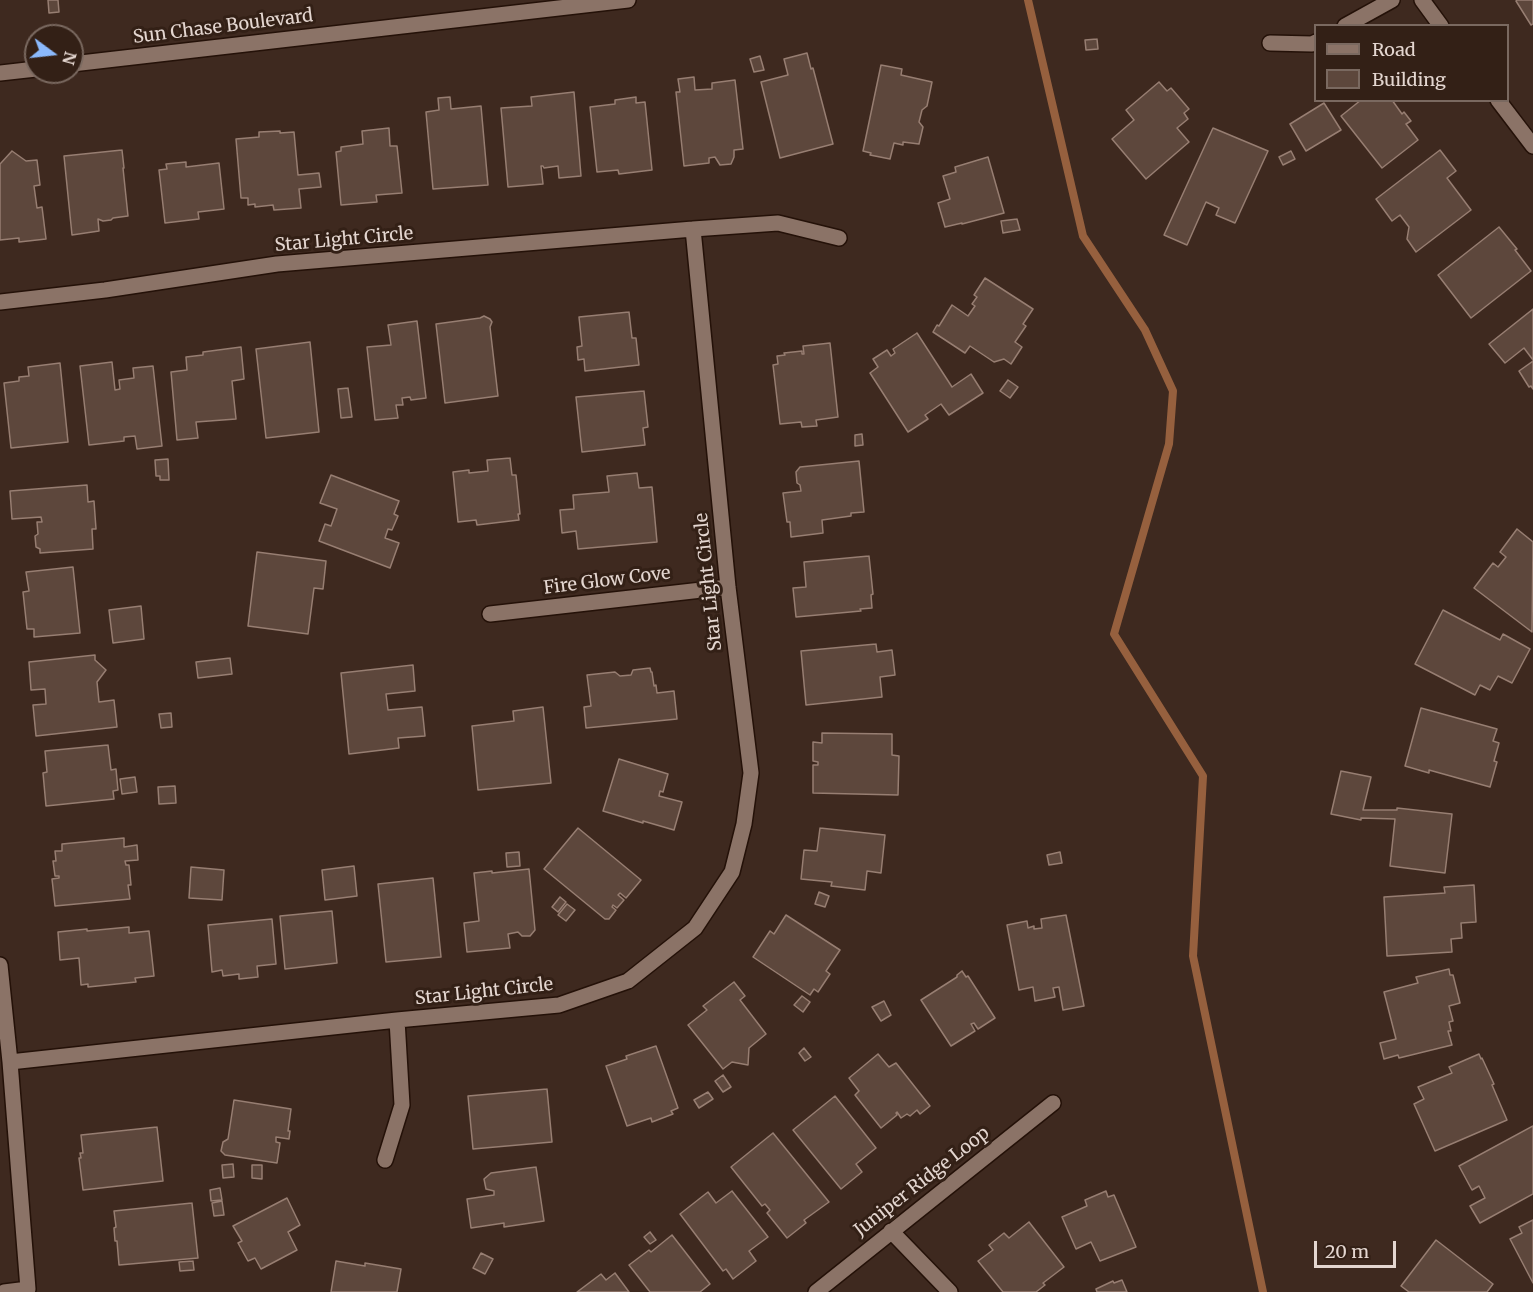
<!DOCTYPE html>
<style>
body{margin:0}
#map{position:relative;width:1533px;height:1292px;overflow:hidden;background:#3e291f;font-family:Merriweather,serif}
canvas{display:block}
.legend{position:absolute;left:1314px;top:24px;width:195px;height:78px;box-sizing:border-box;background:#332016;border:2px solid #7a6960;margin:0;padding:8px 10px;list-style:none;font-size:18px;color:#e4d6d0}
.legend li{display:flex;align-items:center;gap:12px;height:30px}
.legend b{width:30px;border:2px solid #7a6960}
.north{position:absolute;left:24px;top:24px;width:60px;height:60px;box-sizing:border-box;background:#332016;border:2px solid #7a6960;border-radius:50%;rotate:105deg;font-size:16px;font-weight:700;line-height:24px;text-align:center;color:#e4d6d0}
.north::after{content:'';display:block;margin:auto;width:21px;height:27px;background:#8bb9fc;clip-path:polygon(50% 0,100% 100%,50% 72%,0 100%)}
.scale{position:absolute;left:1314px;top:1241px;width:82px;height:27px;box-sizing:border-box;border:3px solid #e4d6d0;border-top:0;padding-left:8px;font-size:18px;line-height:21px;white-space:nowrap;color:#e4d6d0;-webkit-text-stroke:4px #332016;paint-order:stroke}
</style>
<div id="map">
<canvas width="1533" height="1292"></canvas>
<ul class="legend">
<li><b style="height:8px;background:#8b7367"></b>Road</li>
<li><b style="height:16px;background:#5d473c"></b>Building</li>
</ul>
<div class="north">N</div>
<div class="scale">20 m</div>
</div>
<script>
const ctx = document.querySelector('canvas').getContext('2d');
ctx.lineJoin = 'round';
const poly = rows => new Path2D(rows.map(r => 'M' + r).join(''));
function strokePath(path, color, width, dash) { ctx.strokeStyle = color; ctx.lineWidth = width; ctx.lineCap = dash ? 'butt' : 'round'; ctx.setLineDash(dash || []); ctx.stroke(path); }
function fill(path, color) { ctx.fillStyle = color; ctx.fill(path, 'evenodd'); }
function write(font, color, halo, rows, align = 'center') {
  ctx.font = font + ' Merriweather,serif'; ctx.lineWidth = 6; ctx.setLineDash([]); ctx.textBaseline = 'middle'; ctx.strokeStyle = halo; ctx.fillStyle = color; for (const [text, x, y, turn = 0] of rows) {
    ctx.save(); ctx.translate(x, y); ctx.rotate((+turn || 0) * Math.PI / 180); ctx.textAlign = isNaN(turn) ? turn : align; if (halo) ctx.strokeText(text, 0, 0); ctx.fillText(text, 0, 0); ctx.restore();
  }
}
const stream = poly([
 [1028,0,1083,236,1145,330,1173,391,1169,444,1114,634,1203,776,1193,956,1263,1292]
]);
const building = poly([
 [48,0,58,0,59,12,49,13,48,0],
 [1517,0,1533,0,1533,24,1531,25,1516,1,1517,0],
 [1097,39,1098,49,1086,50,1085,40,1097,39],
 [807,53,811,69,813,68,833,144,780,158,761,82,788,75,784,59,807,53],
 [760,56,764,70,754,72,750,59,760,56],
 [881,65,902,69,901,75,932,82,927,106,922,110,919,122,923,127,919,144,903,142,903,145,894,143,890,159,870,155,871,153,863,151,881,65],
 [694,77,695,90,712,89,712,83,735,80,743,149,734,150,734,157,731,164,720,165,715,157,709,158,709,163,684,166,676,92,680,92,678,79,694,77],
 [1159,82,1167,91,1171,88,1189,109,1184,113,1188,119,1177,128,1189,142,1146,179,1112,139,1134,120,1126,110,1159,82],
 [574,92,581,176,559,178,558,166,544,168,543,166,541,166,543,184,508,187,501,108,532,106,531,97,574,92],
 [450,97,451,109,481,106,488,185,433,189,426,112,439,110,438,98,450,97],
 [636,97,636,103,645,102,652,170,619,174,618,170,597,172,590,107,615,104,615,100,636,97],
 [1361,100,1392,100,1402,114,1404,112,1411,121,1406,124,1418,140,1382,168,1341,116,1361,100],
 [1324,103,1341,130,1306,151,1290,124,1324,103],
 [389,128,390,146,397,146,402,193,376,195,377,202,341,205,336,152,341,151,341,147,363,144,362,131,389,128],
 [1213,128,1268,151,1235,223,1216,215,1219,208,1206,202,1187,245,1164,235,1213,128],
 [280,131,280,133,294,132,298,175,319,173,321,187,299,189,301,208,274,210,273,205,255,207,255,204,248,205,248,198,241,198,236,139,259,137,259,132,280,131],
 [122,150,124,168,123,168,128,216,113,218,111,220,103,221,98,219,99,231,72,235,64,156,122,150],
 [1440,150,1456,171,1447,178,1471,210,1416,252,1407,239,1409,227,1400,215,1392,221,1376,199,1440,150],
 [12,151,26,161,37,160,40,185,34,186,37,208,42,207,46,239,19,242,19,238,0,240,0,164,12,151],
 [1291,151,1295,159,1283,165,1279,157,1291,151],
 [988,157,1004,213,962,224,962,223,945,227,938,203,950,199,943,176,956,172,955,167,988,157],
 [186,162,186,167,219,163,224,209,198,212,199,219,165,223,159,170,167,169,166,164,186,162],
 [1017,219,1020,230,1003,233,1001,221,1017,219],
 [1499,227,1517,249,1515,250,1531,271,1471,318,1438,275,1499,227],
 [985,278,1033,309,1023,324,1026,326,1015,342,1022,347,1011,364,1004,359,994,362,970,346,965,353,933,332,937,325,939,326,952,305,968,316,975,306,972,304,977,297,974,295,985,278],
 [1533,309,1533,360,1524,348,1505,363,1489,344,1533,309],
 [629,312,632,338,636,338,639,365,585,371,584,359,578,360,577,347,582,346,579,317,629,312],
 [484,316,490,319,492,322,490,327,498,396,445,403,436,324,480,318,484,316],
 [417,321,426,398,411,400,410,397,402,398,403,405,396,405,398,418,375,420,367,347,391,345,388,325,417,321],
 [917,333,952,387,971,374,983,393,949,415,941,404,925,415,928,419,908,432,870,373,878,367,873,359,887,350,891,356,895,353,893,349,917,333],
 [310,342,319,432,266,438,256,349,310,342],
 [830,343,838,417,816,420,817,426,802,427,801,422,780,424,773,365,778,364,777,356,785,355,784,353,802,351,802,354,804,354,803,346,830,343],
 [241,347,244,379,232,381,236,419,196,422,198,438,177,440,171,372,187,370,186,357,203,355,203,352,241,347],
 [1533,361,1533,389,1531,386,1529,387,1519,371,1533,361],
 [112,362,115,390,120,389,119,380,134,378,133,368,153,366,162,446,137,449,135,436,124,437,124,441,89,445,80,366,112,362],
 [60,363,68,442,11,448,4,383,19,381,19,377,29,376,28,367,60,363],
 [1008,380,1018,387,1010,398,1000,391,1008,380],
 [348,388,352,417,341,418,338,389,348,388],
 [644,391,648,427,643,428,645,445,582,452,576,397,644,391],
 [862,434,863,445,855,446,855,435,862,434],
 [510,458,512,475,516,475,520,514,518,514,519,520,477,525,476,520,458,522,453,472,469,470,469,473,488,471,487,460,510,458],
 [168,459,169,480,160,480,160,476,156,476,155,460,168,459],
 [859,461,864,512,851,513,851,516,822,520,823,533,791,537,790,522,787,522,783,493,801,491,800,485,797,483,796,472,800,467,859,461],
 [637,473,639,488,652,487,657,542,578,549,576,531,562,533,560,510,574,509,573,495,609,492,607,476,637,473],
 [331,475,399,501,394,514,398,516,392,530,388,529,385,538,399,543,390,568,319,541,325,524,331,526,337,509,320,503,331,475],
 [87,485,88,502,94,501,96,529,92,529,93,549,40,553,40,549,36,547,35,536,38,534,37,522,42,522,41,517,12,519,10,491,87,485],
 [1517,529,1533,542,1532,632,1474,588,1493,563,1498,567,1506,557,1500,552,1517,529],
 [257,552,326,561,323,589,314,588,308,634,248,626,257,552],
 [869,556,873,594,871,595,872,608,860,609,861,611,796,617,793,588,806,587,804,562,869,556],
 [73,567,80,633,34,637,34,629,27,629,23,592,29,591,26,572,73,567],
 [141,606,144,639,113,643,109,610,141,606],
 [1443,610,1500,640,1503,634,1530,649,1512,683,1498,676,1490,690,1480,685,1475,695,1415,664,1443,610],
 [876,644,877,652,892,650,895,675,880,677,882,697,806,705,801,651,876,644],
 [95,655,95,660,106,670,97,682,99,702,114,700,117,727,36,736,33,705,46,704,45,689,31,690,29,662,95,655],
 [230,658,232,674,198,678,196,662,230,658],
 [413,665,415,691,386,694,388,710,422,707,425,736,398,738,399,748,349,754,341,673,413,665],
 [650,668,651,672,652,672,654,686,656,685,657,693,674,691,677,719,586,728,584,707,591,706,587,675,615,672,620,676,631,675,633,670,650,668],
 [543,707,551,783,478,790,472,726,514,721,513,711,543,707],
 [1421,708,1497,729,1493,741,1499,743,1494,761,1497,762,1490,787,1429,770,1429,773,1405,766,1421,708],
 [171,713,172,727,161,728,159,714,171,713],
 [822,733,892,734,892,755,899,756,898,795,813,793,813,765,818,765,818,762,813,761,813,742,822,743,822,733],
 [108,745,111,770,116,769,118,790,113,791,114,799,46,806,43,773,47,772,45,751,108,745],
 [619,759,668,774,663,792,660,791,659,796,682,802,674,830,643,821,643,823,603,811,619,759],
 [1341,771,1371,777,1363,810,1397,810,1397,808,1452,814,1445,873,1390,866,1395,819,1361,818,1361,820,1331,814,1341,771],
 [135,777,137,792,122,794,120,779,135,777],
 [175,786,176,803,159,804,158,787,175,786],
 [578,828,641,880,626,898,620,893,618,895,624,900,617,908,613,905,612,907,616,910,609,919,605,919,544,869,578,828],
 [820,828,885,835,881,873,867,871,865,890,831,886,832,882,801,879,804,850,817,851,820,828],
 [124,838,124,847,137,845,138,860,125,861,126,865,129,865,131,885,128,885,130,899,55,906,52,879,59,878,59,876,55,876,53,861,56,861,55,851,62,851,62,844,124,838],
 [519,852,520,866,507,867,506,853,519,852],
 [1060,852,1062,863,1049,865,1047,855,1060,852],
 [354,866,357,896,325,900,322,870,354,866],
 [191,867,224,870,222,900,189,898,191,867],
 [529,869,535,930,530,936,522,936,518,932,508,934,510,948,467,952,464,923,479,921,474,873,492,871,492,873,529,869],
 [433,878,441,957,386,962,378,884,433,878],
 [1474,885,1476,922,1461,923,1462,938,1451,939,1452,952,1387,956,1384,897,1445,893,1444,887,1474,885],
 [819,892,829,896,825,907,815,904,819,892],
 [560,897,566,902,558,912,552,907,560,897],
 [567,904,575,910,566,921,558,915,567,904],
 [332,911,337,963,285,969,280,916,332,911],
 [786,915,840,950,826,971,830,974,818,992,814,989,810,995,753,957,770,931,774,934,786,915],
 [1066,915,1084,1006,1063,1010,1059,987,1053,988,1055,997,1035,1001,1033,987,1019,990,1007,925,1027,921,1028,928,1034,926,1034,929,1042,928,1041,919,1066,915],
 [272,919,276,964,257,966,258,977,239,979,239,974,223,976,222,970,212,972,208,925,272,919],
 [129,927,129,933,149,931,154,976,135,978,136,982,88,987,88,984,81,985,79,958,60,960,58,932,87,929,87,931,129,927],
 [1449,969,1450,975,1453,975,1460,1003,1449,1006,1453,1021,1449,1022,1451,1031,1448,1031,1452,1045,1399,1058,1398,1055,1384,1059,1380,1043,1396,1039,1384,992,1418,983,1416,977,1449,969],
 [962,971,966,977,968,976,995,1018,978,1029,974,1023,971,1024,975,1031,951,1046,921,1000,957,977,957,975,962,971],
 [734,982,745,996,740,1000,766,1034,749,1048,748,1065,732,1062,723,1069,688,1025,707,1010,703,1006,734,982],
 [802,996,810,1002,803,1012,794,1005,802,996],
 [884,1001,891,1015,881,1021,872,1007,884,1001],
 [656,1046,678,1108,671,1111,673,1114,652,1122,651,1118,627,1126,606,1066,627,1059,626,1056,656,1046],
 [804,1048,811,1057,805,1061,799,1053,804,1048],
 [878,1054,889,1067,896,1063,930,1106,920,1114,917,1110,910,1116,907,1114,901,1118,897,1112,896,1113,897,1115,881,1128,855,1095,859,1091,849,1078,878,1054],
 [1479,1054,1481,1059,1482,1058,1494,1084,1492,1085,1507,1120,1435,1151,1414,1104,1424,1099,1418,1087,1452,1073,1449,1067,1479,1054],
 [723,1075,731,1087,723,1092,715,1081,723,1075],
 [547,1089,552,1142,473,1149,468,1096,547,1089],
 [708,1092,713,1099,699,1108,694,1100,708,1092],
 [835,1096,876,1148,856,1164,862,1172,841,1189,793,1130,835,1096],
 [234,1100,291,1109,288,1131,290,1131,289,1139,276,1137,276,1142,280,1143,277,1163,225,1155,221,1151,223,1142,228,1139,234,1100],
 [1533,1126,1533,1194,1480,1223,1470,1206,1485,1198,1479,1186,1472,1190,1459,1166,1533,1126],
 [157,1127,163,1181,83,1190,79,1158,81,1158,80,1153,83,1153,81,1135,157,1127],
 [773,1133,829,1202,804,1220,806,1223,787,1238,767,1213,770,1210,765,1204,762,1206,731,1167,773,1133],
 [233,1164,234,1177,223,1178,222,1165,233,1164],
 [252,1165,262,1165,262,1179,252,1178,252,1165],
 [536,1167,544,1221,504,1227,504,1223,471,1228,467,1199,494,1195,494,1191,486,1189,484,1179,491,1173,536,1167],
 [220,1188,222,1200,211,1201,210,1190,220,1188],
 [732,1191,768,1237,749,1251,756,1261,733,1279,726,1269,723,1271,680,1214,708,1192,716,1203,732,1191],
 [1106,1191,1108,1197,1114,1195,1136,1247,1100,1261,1091,1242,1076,1249,1062,1217,1087,1206,1085,1200,1106,1191],
 [287,1198,300,1225,288,1232,297,1250,261,1269,255,1258,248,1261,238,1243,242,1241,233,1226,287,1198],
 [222,1201,224,1215,214,1216,212,1203,222,1201],
 [192,1203,198,1258,119,1265,117,1241,115,1241,114,1228,116,1227,114,1211,192,1203],
 [1533,1220,1533,1283,1510,1239,1522,1233,1519,1227,1533,1220],
 [1029,1222,1064,1267,1043,1283,1045,1285,1036,1292,1003,1292,978,1261,993,1250,989,1245,1004,1233,1009,1238,1029,1222],
 [650,1232,656,1240,650,1244,644,1237,650,1232],
 [672,1235,710,1284,700,1292,650,1292,629,1265,649,1250,651,1252,672,1235],
 [1436,1240,1493,1284,1487,1292,1409,1292,1401,1286,1436,1240],
 [481,1253,493,1259,485,1274,473,1268,481,1253],
 [193,1261,194,1270,180,1271,179,1262,193,1261],
 [336,1261,365,1266,365,1263,401,1269,397,1292,331,1292,336,1261],
 [615,1273,629,1292,577,1292,601,1274,606,1280,615,1273],
 [1122,1280,1127,1292,1097,1292,1096,1289,1113,1281,1114,1283,1122,1280]
]);
const minor = poly([
 [1422,0,1441,26],
 [1345,26,1392,0],
 [1270,43,1312,44,1316,42],
 [72,64,628,0],
 [0,73,36,69],
 [1498,100,1533,146],
 [0,302,105,290,277,264,693,229,778,223,839,238],
 [490,614,728,587],
 [0,965,10,1062,28,1289,4,1292],
 [10,1062,397,1020,559,1005,628,981,695,928,732,872,744,824,751,773,728,587,693,229],
 [385,1160,402,1105,397,1020],
 [891,1231,950,1292],
 [816,1292,1053,1103]
]);
const streetNames = [
 ["Sun Chase Boulevard",223,27,-7],
 ["Star Light Circle",344,240,-5],
 ["Fire Glow Cove",607,581,-7],
 ["Star Light Circle",709,582,-96],
 ["Star Light Circle",484,992,-6],
 ["Juniper Ridge Loop",922,1182,-38]
];
strokePath(stream, '#96603e', 8);
fill(building, '#5d473c');
strokePath(building, '#977e72', 1.5);
strokePath(minor, '#241108', 18);
strokePath(minor, '#8b7367', 15);
write('18px', '#e4d6d0', '#332016', streetNames);
</script>
